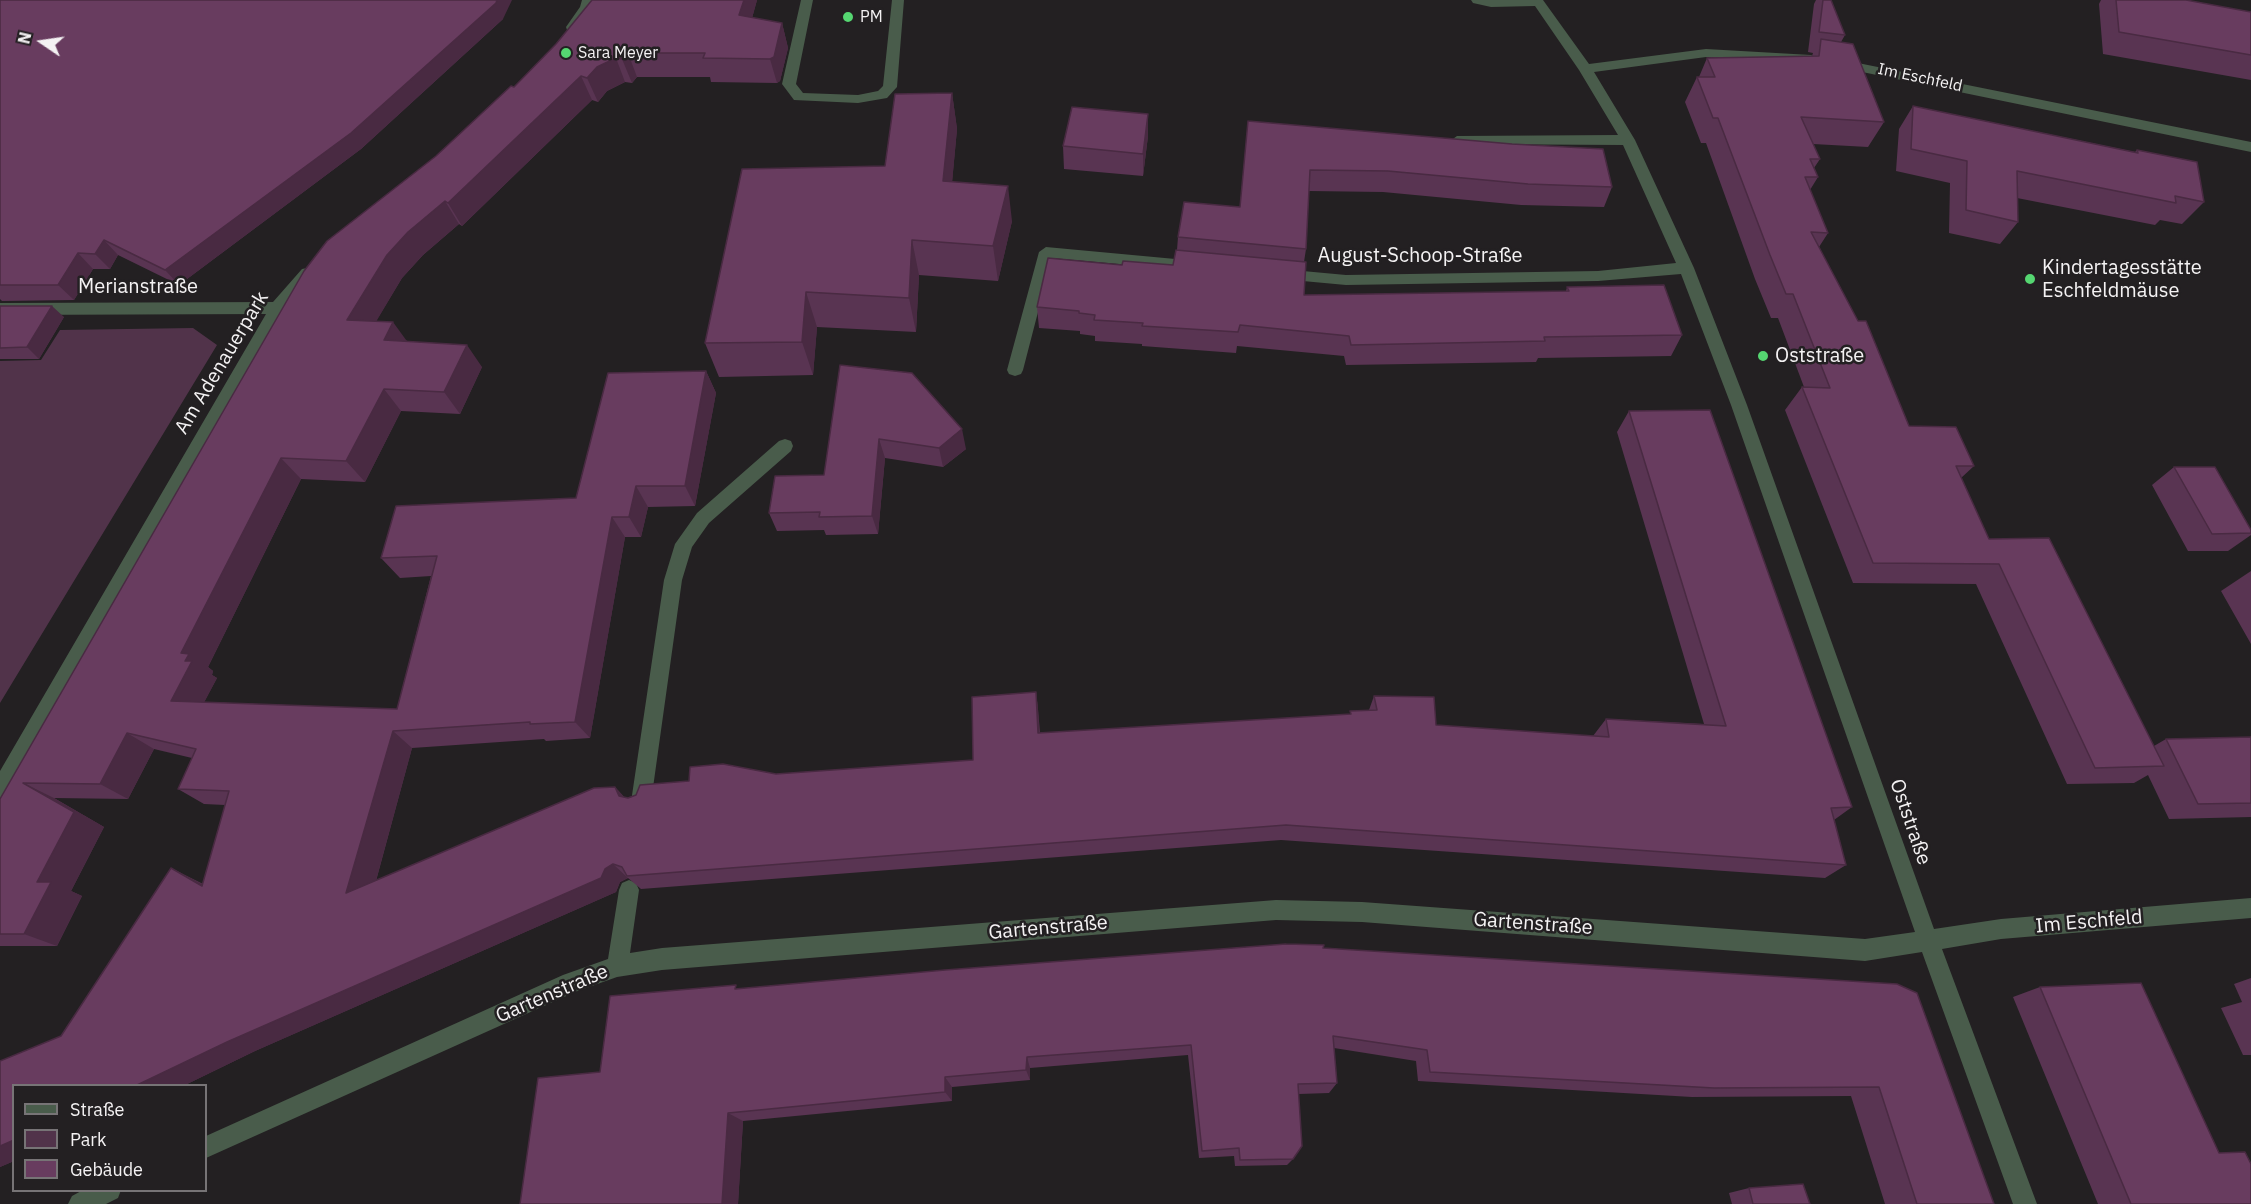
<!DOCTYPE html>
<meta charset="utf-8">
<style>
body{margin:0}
#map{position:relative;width:2251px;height:1204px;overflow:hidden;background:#232022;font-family:"IBM Plex Sans",sans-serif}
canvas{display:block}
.legend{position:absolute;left:12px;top:1084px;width:195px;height:108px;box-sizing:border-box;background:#232022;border:2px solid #777476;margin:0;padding:8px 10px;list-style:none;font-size:18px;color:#f4f2f3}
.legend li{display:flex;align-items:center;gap:12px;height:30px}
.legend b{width:30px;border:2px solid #777476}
.north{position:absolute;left:12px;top:12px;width:60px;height:60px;-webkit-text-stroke:4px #232022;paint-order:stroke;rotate:283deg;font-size:16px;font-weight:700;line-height:24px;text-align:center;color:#f4f2f3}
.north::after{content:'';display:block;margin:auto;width:21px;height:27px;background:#f4f2f3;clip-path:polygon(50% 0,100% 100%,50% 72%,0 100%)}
</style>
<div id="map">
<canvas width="2251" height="1204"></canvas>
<ul class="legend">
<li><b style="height:8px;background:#495c4b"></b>Straße</li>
<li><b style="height:16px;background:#51334a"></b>Park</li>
<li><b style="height:16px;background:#683c5f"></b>Gebäude</li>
</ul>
<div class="north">N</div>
</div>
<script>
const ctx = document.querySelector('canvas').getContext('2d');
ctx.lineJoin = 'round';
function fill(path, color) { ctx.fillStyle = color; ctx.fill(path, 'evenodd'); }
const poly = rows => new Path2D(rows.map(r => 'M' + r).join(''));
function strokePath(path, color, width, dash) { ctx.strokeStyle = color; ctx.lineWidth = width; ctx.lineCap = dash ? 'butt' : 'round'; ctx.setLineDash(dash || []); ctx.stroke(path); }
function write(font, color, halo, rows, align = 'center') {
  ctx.font = font + ' "IBM Plex Sans",sans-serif'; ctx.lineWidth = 5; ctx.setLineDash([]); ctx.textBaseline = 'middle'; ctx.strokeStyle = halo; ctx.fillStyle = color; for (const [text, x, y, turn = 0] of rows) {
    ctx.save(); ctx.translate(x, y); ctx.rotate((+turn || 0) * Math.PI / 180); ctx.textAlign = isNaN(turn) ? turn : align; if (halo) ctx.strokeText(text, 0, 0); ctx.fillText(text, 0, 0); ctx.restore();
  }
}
const green = poly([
 [193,328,217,345,0,703,0,361,41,360,60,330]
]);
const minor = poly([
 [582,0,594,0,592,7,577,30,567,30,566,27,580,7,582,0],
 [801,0,813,0,796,84,803,93,858,95,878,91,883,86,892,0,904,0,897,87,887,98,858,103,794,100,782,84,801,0],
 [1471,0,1543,0,1589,64,1706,49,1811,55,1818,59,1811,63,1706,57,1594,72,1635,140,1694,268,1747,405,1934,929,2001,919,2251,898,2251,918,2001,939,1942,949,2037,1204,2013,1204,1922,952,1865,961,1362,922,1276,920,662,970,617,977,575,992,206,1158,206,1136,563,975,608,959,619,890,622,883,629,880,636,883,639,890,630,953,662,948,1276,900,1362,902,1865,939,1915,932,1731,405,1681,274,1598,281,1346,285,1281,279,1276,278,1273,274,1276,270,1281,269,1346,275,1598,271,1676,263,1623,145,1452,144,1450,141,1457,136,1618,135,1579,70,1535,6,1491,7,1473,3,1471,0],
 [1838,59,2251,142,2251,152,1833,66,1831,63,1838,59],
 [1046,247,1197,261,1202,262,1205,266,1202,270,1197,271,1052,258,1023,370,1021,374,1015,376,1009,374,1007,370,1039,252,1046,247],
 [307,268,312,269,315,273,312,277,282,312,7,796,0,798,0,771,266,314,0,315,0,303,273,302,302,269,307,268],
 [785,439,791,441,793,446,791,451,709,523,692,547,682,580,651,802,648,809,641,811,634,809,631,802,664,580,675,544,697,513,779,441,785,439],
 [83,1190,121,1190,118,1198,106,1204,68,1204,72,1196,83,1190]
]);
const wall = poly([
 [0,0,503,19,361,149,179,285,118,255,110,269,93,269,74,300,2,301,0,299],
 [592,0,757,0,752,18,782,23,788,48,780,81,777,83,711,82,710,77,637,77,632,83,625,82,607,91,598,102,592,100,462,226,459,224,423,255,402,278,376,321,407,341,482,367,460,414,401,411,365,482,301,479,208,667,213,671,212,675,217,678,204,702,397,709,431,576,400,578,381,558,576,498,706,371,716,393,695,506,648,507,641,537,625,537,590,738,546,741,544,739,412,748,376,881,615,787,624,797,628,798,776,774,973,760,1036,692,1038,709,1040,733,1350,714,1350,711,1369,710,1374,696,1436,725,1593,736,1606,719,1704,724,1617,432,1629,411,1852,807,1834,820,1846,865,1825,878,1281,840,641,889,628,878,620,882,616,892,255,1051,183,1086,14,1086,14,1161,0,1167,0,1061,61,1036,171,868,203,884,225,805,204,804,178,789,192,758,154,749,128,799,54,798,104,827,71,891,82,896,57,946,0,946,0,799,436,156,514,87,556,44],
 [1816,0,1831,0,1845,35,1841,42,1884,122,1868,147,1813,144,1820,159,1814,168,1818,177,1810,190,1828,233,1819,247,1909,426,1974,466,1961,478,1989,539,2154,746,2166,739,2251,737,2251,817,2169,819,2148,775,2134,783,2067,784,1976,584,1853,583,1785,410,1802,387,1804,387,1778,318,1771,318,1755,279,1706,143,1701,143,1685,102,1697,77,1699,77,1707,58,1812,56,1813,53,1808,52,1814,4],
 [2101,0,2186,0,2251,12,2251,80,2103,54,2099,4],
 [952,93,957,129,952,182,1012,221,998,281,919,275,916,332,817,327,813,375,719,377,705,343,885,166],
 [1913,106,2135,152,2137,150,2204,202,2182,224,2160,220,2155,225,2017,198,2018,222,2000,244,1949,233,1950,183,1896,171,1899,129],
 [1148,114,1148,136,1143,176,1064,169,1063,146],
 [1248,121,1612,187,1604,207,1521,205,1383,192,1309,191,1306,249,1304,262,1304,295,1566,291,1567,287,1682,335,1671,356,1538,358,1536,362,1346,365,1344,356,1237,346,1236,353,1142,346,1142,344,1095,341,1095,336,1080,334,1080,331,1039,328,1037,307,1122,265,1173,265,1177,250,1178,237,1240,206],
 [0,306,64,317,39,359,0,359],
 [840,365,966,449,943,467,885,458,878,534,826,535,824,530,777,531,769,513,824,475],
 [2174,467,2251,530,2251,535,2228,551,2188,551,2152,485],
 [2251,571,2251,644,2221,591],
 [1323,948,1897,984,1994,1204,1885,1204,1851,1096,1692,1097,1418,1081,1416,1061,1334,1048,1337,1083,1329,1093,1299,1094,1293,1159,1287,1165,1235,1166,1234,1156,1199,1158,1188,1055,1030,1068,1030,1080,952,1087,952,1101,743,1121,738,1204,520,1204,600,1072,740,989],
 [2251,978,2251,1055,2243,1055,2221,1008,2242,1002,2234,984],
 [2040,987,2219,1153,2251,1204,2098,1204,2013,997],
 [1749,1188,1810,1204,1732,1204,1729,1193]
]);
const shadedWall = poly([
 [497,0,512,0,503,19,361,149,179,285,165,270],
 [744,0,757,0,746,40,739,15],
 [782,23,788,48,780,81,777,83,770,59],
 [628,53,637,77,632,83,622,59],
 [616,58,625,82,607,91,598,102,587,78,597,67],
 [581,76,592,100,462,226,448,203],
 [952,93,957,129,949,216,943,181],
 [1148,114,1148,136,1143,176,1143,154],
 [1008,186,1012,221,998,281,993,246],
 [445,201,459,224,423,255,402,278,364,342,347,320,387,255,408,232],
 [104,240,118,255,110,269,95,254],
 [912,240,919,275,916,332,909,298],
 [78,253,93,269,74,300,58,285],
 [806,292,817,327,813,375,802,342],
 [52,306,64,317,39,359,27,347],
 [393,322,409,344,384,340],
 [467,345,482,367,460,414,444,392],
 [706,371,716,393,695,506,685,486],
 [384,389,401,411,365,482,346,461],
 [962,429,966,449,943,467,939,448],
 [879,439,885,458,878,534,872,516],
 [281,458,301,479,208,667,213,671,212,675,217,678,196,718,171,701,185,661,181,653],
 [636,486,648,507,641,537,629,517],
 [612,517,625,537,590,738,575,722],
 [1036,692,1038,709,1040,750,1038,733],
 [393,731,412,748,369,906,346,893],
 [127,733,154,749,128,799,100,784],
 [23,783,54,798,104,827,71,891,82,896,57,946,24,934,37,882],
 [615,787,629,802,619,796],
 [613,864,628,878,620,882,616,892,255,1051,183,1086,135,1086,227,1042],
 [171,868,198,882,229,899,202,886],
 [1027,1057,1030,1068,1030,1080,1026,1070],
 [945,1077,952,1087,952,1101,945,1092],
 [728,1113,743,1121,738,1204,722,1204],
 [14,1140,14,1161,0,1167,0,1146]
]);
const building = poly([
 [0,0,497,0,496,3,351,133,165,270,104,240,95,254,78,253,58,285,0,285,0,0],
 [592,0,744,0,739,15,782,23,774,57,770,59,703,58,705,53,628,53,622,59,616,58,597,67,587,78,581,76,448,203,445,201,408,232,387,255,347,320,393,322,384,340,467,345,444,392,384,389,346,461,281,458,181,653,189,654,185,661,192,661,171,701,397,709,437,556,381,558,396,506,576,498,608,373,706,371,685,486,636,486,629,517,612,517,575,722,530,724,530,722,393,731,346,893,594,788,615,787,619,796,628,798,636,795,640,785,689,781,690,767,723,764,776,774,973,760,972,697,1036,692,1038,733,1351,714,1350,711,1377,710,1374,696,1434,697,1436,725,1609,737,1606,719,1726,726,1629,411,1710,410,1852,807,1831,808,1846,865,1286,825,627,876,622,867,613,864,605,869,601,878,227,1042,135,1086,14,1086,14,1140,0,1146,0,1061,61,1036,171,868,202,886,229,791,178,789,196,749,127,733,100,784,23,783,74,812,37,882,51,882,24,934,0,934,0,799,304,271,327,241,436,156,511,86,514,87,556,44,592,0],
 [1823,0,1831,0,1845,35,1819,32,1823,0],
 [2116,0,2186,0,2251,12,2251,55,2119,32,2116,0],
 [1821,39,1853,44,1884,122,1801,117,1820,159,1810,159,1818,177,1805,177,1828,233,1811,232,1858,321,1866,321,1909,426,1956,427,1974,466,1956,466,1989,539,2049,538,2164,766,2095,768,1999,564,1873,563,1802,387,1830,388,1793,294,1786,294,1770,255,1718,118,1713,118,1697,77,1715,77,1707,58,1819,56,1821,39],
 [952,93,943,181,1008,186,993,246,912,240,909,298,806,292,802,342,705,343,742,169,885,166,895,94,952,93],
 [1913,106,2138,153,2137,150,2197,162,2204,202,2175,196,2176,203,2017,171,2018,222,1966,210,1967,161,1911,149,1913,106],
 [1072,107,1148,114,1143,154,1063,146,1072,107],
 [1248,121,1512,144,1603,149,1612,187,1528,184,1388,171,1310,170,1306,249,1178,237,1184,202,1240,207,1248,121],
 [1176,250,1306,262,1304,295,1569,291,1567,287,1664,285,1682,335,1544,337,1545,341,1351,345,1349,336,1240,325,1238,332,1142,326,1143,323,1094,320,1095,315,1079,313,1079,311,1037,307,1048,258,1122,265,1123,261,1173,265,1176,250],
 [0,306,52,306,27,347,0,348,0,306],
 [840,365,912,373,962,429,939,448,879,439,872,516,819,517,820,512,769,513,775,476,824,475,840,365],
 [2174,467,2215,467,2251,530,2251,533,2212,534,2174,467],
 [2251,737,2251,803,2198,804,2166,739,2251,737],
 [1286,944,1324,945,1323,948,1897,984,1917,993,1994,1204,1917,1204,1879,1087,1714,1088,1430,1072,1427,1050,1333,1036,1337,1083,1298,1084,1302,1146,1293,1159,1240,1160,1239,1148,1202,1151,1191,1045,1027,1057,1026,1070,945,1077,945,1092,728,1113,722,1204,520,1204,538,1078,600,1072,610,996,736,985,735,989,945,970,1286,944],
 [2141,983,2219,1153,2245,1152,2251,1164,2251,1204,2131,1204,2040,987,2141,983],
 [1803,1184,1810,1204,1753,1204,1749,1188,1803,1184]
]);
const markers = [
 [848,17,6,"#55d671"],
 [566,53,6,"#55d671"],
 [2030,279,6,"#55d671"],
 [1763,356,6,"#55d671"]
];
const farPoinames = [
 ["PM",860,17],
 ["Sara Meyer",578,53]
];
const farStreetnames = [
 ["Im Eschfeld",1920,78,12]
];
const streetNames = [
 ["August-Schoop-Straße",1420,256],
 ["Merianstraße",138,287],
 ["Am Adenauerpark",222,363,-59],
 ["Oststraße",1910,822,71],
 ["Im Eschfeld",2089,922,-5],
 ["Gartenstraße",1533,924,4],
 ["Gartenstraße",1048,928,-5],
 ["Gartenstraße",552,994,-23]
];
const poiNames = [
 ["Kindertagesstätte",2042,268],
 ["Eschfeldmäuse",2042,291],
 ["Oststraße",1775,356]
];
fill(green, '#51334a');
fill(minor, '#495c4b');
fill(wall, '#593452');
fill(shadedWall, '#492a42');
fill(building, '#683c5f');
strokePath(building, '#492a42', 1.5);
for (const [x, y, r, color] of markers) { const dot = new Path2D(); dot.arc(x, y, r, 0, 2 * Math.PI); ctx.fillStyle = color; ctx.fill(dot); strokePath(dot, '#232022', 2); }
write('16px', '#f4f2f3', '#232022', farPoinames, 'left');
write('16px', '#f4f2f3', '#232022', farStreetnames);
write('20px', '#f4f2f3', '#232022', streetNames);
write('20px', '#f4f2f3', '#232022', poiNames, 'left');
</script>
